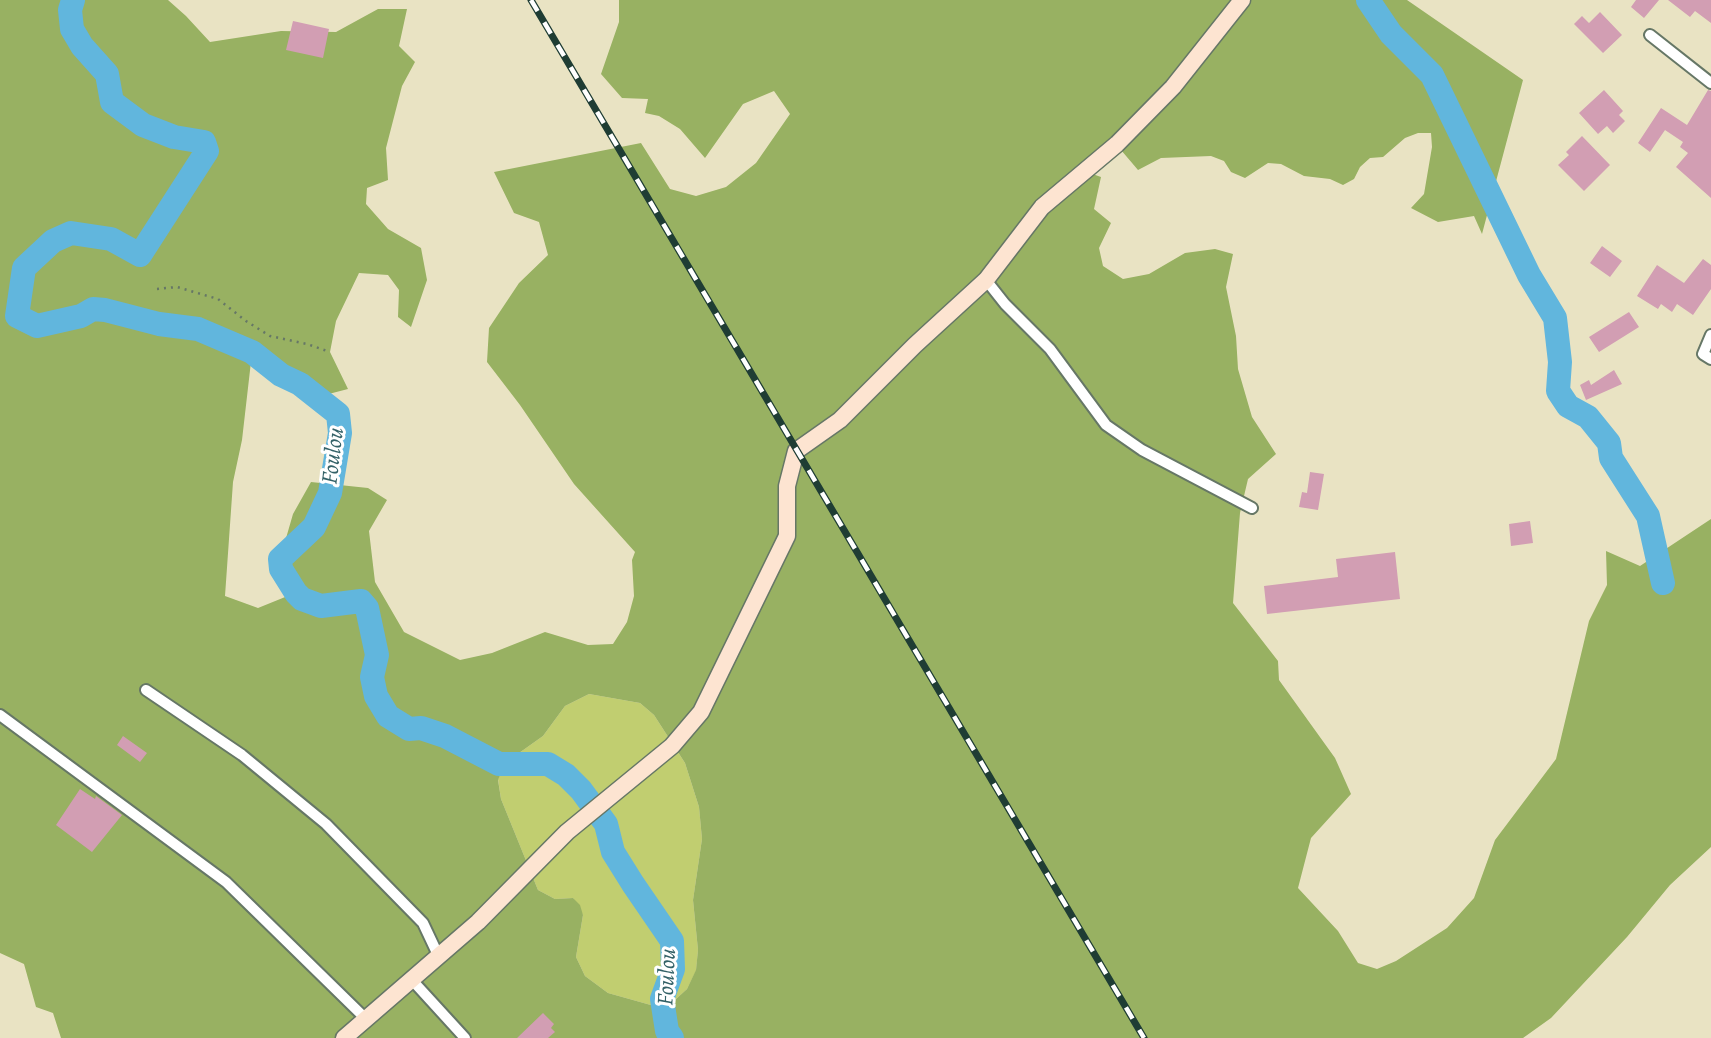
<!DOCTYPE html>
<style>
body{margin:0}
canvas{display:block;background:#e9e3c3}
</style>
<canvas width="1711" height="1038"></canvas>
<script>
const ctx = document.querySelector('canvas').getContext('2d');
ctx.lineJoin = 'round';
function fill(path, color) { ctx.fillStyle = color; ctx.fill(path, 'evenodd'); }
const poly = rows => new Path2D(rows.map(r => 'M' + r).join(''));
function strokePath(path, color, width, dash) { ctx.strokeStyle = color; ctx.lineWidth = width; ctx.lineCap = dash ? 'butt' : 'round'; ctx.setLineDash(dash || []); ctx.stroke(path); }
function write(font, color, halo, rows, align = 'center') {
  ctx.font = font + ' Alegreya,serif'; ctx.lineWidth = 6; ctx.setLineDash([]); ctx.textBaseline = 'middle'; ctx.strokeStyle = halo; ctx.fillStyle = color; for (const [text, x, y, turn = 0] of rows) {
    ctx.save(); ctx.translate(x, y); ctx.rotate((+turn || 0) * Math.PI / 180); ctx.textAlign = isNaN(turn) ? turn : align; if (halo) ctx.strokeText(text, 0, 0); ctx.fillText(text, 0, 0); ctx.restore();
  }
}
const green = poly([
 [589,694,640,703,654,715,685,763,699,807,702,839,693,900,698,950,696,971,687,989,665,1009,608,993,585,976,576,957,583,915,573,898,555,899,538,890,501,799,498,779,505,763,543,736,565,706]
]);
const forest = poly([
 [0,0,168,0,186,16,210,42,281,31,336,32,378,9,407,9,399,46,415,62,402,86,386,148,388,180,367,188,366,204,388,229,421,248,427,280,411,327,398,317,399,290,388,275,359,273,336,321,330,352,348,389,317,397,300,384,281,375,252,353,242,440,233,482,225,596,258,608,295,593,281,569,280,559,293,514,311,482,368,488,387,500,369,531,375,582,404,632,460,660,492,653,545,632,588,645,613,644,627,622,634,596,632,560,635,552,574,484,520,405,487,362,489,328,519,283,548,255,539,222,514,213,494,172,641,143,670,189,696,196,726,187,756,163,790,114,774,91,743,104,705,158,680,129,659,116,645,113,648,99,622,98,601,74,619,22,619,0,1407,0,1523,80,1482,234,1474,216,1438,222,1411,208,1424,194,1432,147,1431,133,1418,133,1405,138,1383,157,1370,158,1360,167,1354,179,1343,185,1330,179,1304,176,1281,164,1268,163,1245,178,1231,172,1224,161,1211,156,1161,158,1138,170,1121,150,1084,171,1101,177,1094,209,1111,223,1099,248,1103,266,1123,279,1149,274,1185,253,1215,249,1233,254,1226,287,1236,336,1238,369,1252,417,1276,454,1248,479,1240,513,1233,603,1278,661,1279,680,1335,758,1351,794,1311,838,1298,888,1338,931,1358,963,1377,969,1396,961,1447,928,1474,898,1495,840,1556,759,1589,621,1607,585,1606,551,1640,566,1711,519,1711,847,1670,885,1627,937,1551,1018,1523,1038,61,1038,53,1013,36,1007,24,964,0,953],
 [589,694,640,703,654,715,685,763,699,807,702,839,693,900,698,950,696,970,687,989,665,1009,608,993,585,976,576,957,583,915,580,905,573,898,555,899,538,890,501,799,498,780,505,763,543,736,565,706]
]);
const river = poly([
 [73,0,70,10,72,29,82,46,107,74,112,102,143,125,174,137,204,142,207,151,140,255,111,239,71,233,53,241,24,268,17,316,37,326,81,316,93,309,105,310,159,324,198,329,252,352,281,375,300,384,338,414,340,433,330,493,314,527,280,559,281,569,296,593,302,599,321,606,361,601,367,608,377,655,372,677,376,696,388,716,409,729,421,728,445,736,499,764,548,764,566,775,581,790,606,824,613,852,633,884,672,941,673,969,662,999,667,1031,672,1038],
 [1368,0,1391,34,1432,75,1529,275,1555,318,1560,362,1558,391,1568,406,1588,417,1609,443,1611,458,1648,516,1663,583]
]);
const building = poly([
 [1636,0,1659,0,1644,18,1631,7],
 [1668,0,1711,0,1711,23,1695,11,1690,17],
 [1600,12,1622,35,1603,53,1574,24,1582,16,1589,23],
 [293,21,329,29,323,58,286,50],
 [1604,90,1623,111,1619,115,1625,121,1613,133,1607,126,1598,134,1579,113],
 [1708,90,1711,91,1711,198,1676,167,1688,153,1680,147,1683,142,1665,130,1650,152,1638,143,1661,108,1687,125],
 [1582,136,1610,165,1584,191,1558,165,1569,155,1566,152],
 [1602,246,1622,261,1610,277,1590,263],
 [1703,259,1711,265,1711,289,1693,315,1677,304,1672,312,1661,304,1658,309,1637,296,1657,265,1684,283],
 [1629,312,1639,327,1599,352,1589,337],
 [1614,370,1622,384,1586,400,1580,385,1589,380,1591,385],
 [1310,472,1324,474,1318,510,1299,507,1302,492,1307,493],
 [1530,521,1533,543,1511,546,1509,524],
 [1395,552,1400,599,1267,614,1264,586,1338,577,1336,559],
 [123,736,147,753,140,762,117,745],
 [80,789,95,799,96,796,122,815,92,852,56,825],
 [543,1013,554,1024,551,1028,555,1032,548,1038,517,1038]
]);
const path = poly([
 [157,289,177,287,218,299,246,321,270,336,307,344,330,352]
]);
const street = poly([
 [1650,35,1711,83],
 [986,280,1005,304,1050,349,1106,425,1142,450,1252,508],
 [1711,335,1703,354,1711,359],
 [146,690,242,755,326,824,423,923,439,957],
 [0,715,226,882,366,1019],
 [412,980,465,1038]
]);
const secondary = poly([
 [344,1038,478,922,567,832,672,746,701,712,787,536,787,486,796,451,840,420,915,345,986,280,1042,207,1117,144,1173,87,1242,0]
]);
const rail = poly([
 [531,0,1144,1038]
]);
const waterNames = [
 ["Foulou",334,456,-83],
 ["Foulou",668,977,-87]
];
fill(green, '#c1ce70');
fill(forest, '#98b162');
strokePath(river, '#61b6dd', 24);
fill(building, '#d29eb3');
strokePath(street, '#676', 14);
strokePath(secondary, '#676', 19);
strokePath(path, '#676', 2.5, [2, 5]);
strokePath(street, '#fff', 10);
strokePath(secondary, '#fde4d1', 16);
strokePath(rail, '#1f3d34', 7);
strokePath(rail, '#fff', 4.5, [13]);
write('italic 23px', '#336167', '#fff', waterNames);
</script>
